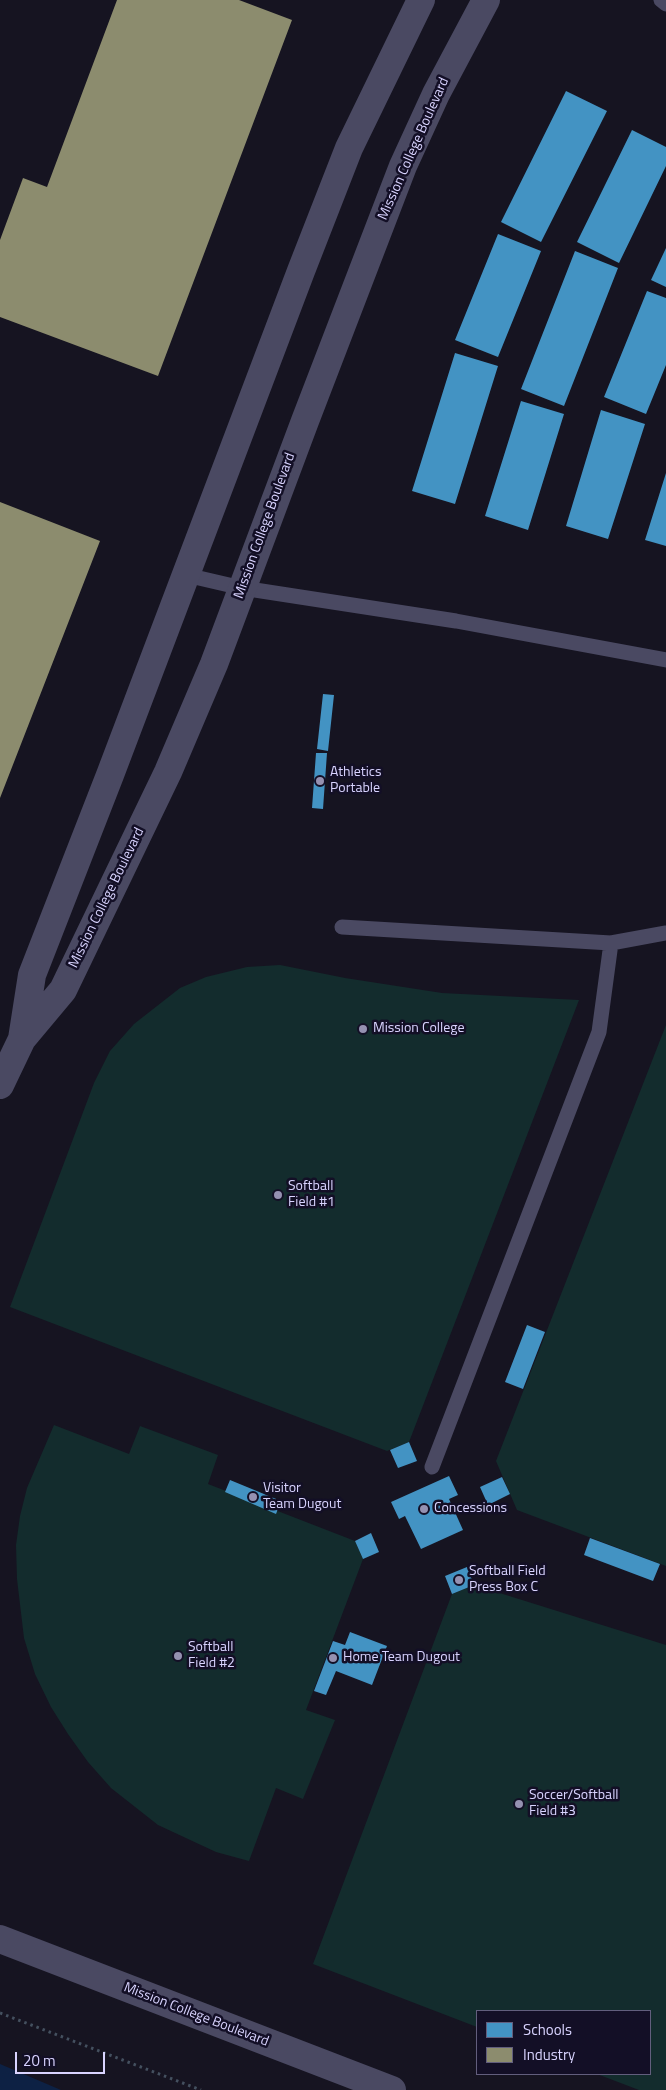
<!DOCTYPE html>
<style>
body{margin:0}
#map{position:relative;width:666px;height:2090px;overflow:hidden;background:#161421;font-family:"Titillium Web",sans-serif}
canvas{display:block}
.legend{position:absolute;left:476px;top:2010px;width:175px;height:65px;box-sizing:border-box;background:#130f26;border:1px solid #625e7d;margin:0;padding:6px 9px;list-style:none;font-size:15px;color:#d9d4ff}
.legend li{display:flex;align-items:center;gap:10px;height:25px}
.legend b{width:25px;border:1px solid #625e7d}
.scale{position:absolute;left:15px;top:2052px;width:90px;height:22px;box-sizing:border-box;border:2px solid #d9d4ff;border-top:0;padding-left:6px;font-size:15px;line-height:18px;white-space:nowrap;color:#d9d4ff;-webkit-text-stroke:4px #130f26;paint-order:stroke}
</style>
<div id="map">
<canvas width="666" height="2090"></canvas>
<ul class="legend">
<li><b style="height:14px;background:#4393c3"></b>Schools</li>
<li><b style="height:14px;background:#8c8c6e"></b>Industry</li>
</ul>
<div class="scale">20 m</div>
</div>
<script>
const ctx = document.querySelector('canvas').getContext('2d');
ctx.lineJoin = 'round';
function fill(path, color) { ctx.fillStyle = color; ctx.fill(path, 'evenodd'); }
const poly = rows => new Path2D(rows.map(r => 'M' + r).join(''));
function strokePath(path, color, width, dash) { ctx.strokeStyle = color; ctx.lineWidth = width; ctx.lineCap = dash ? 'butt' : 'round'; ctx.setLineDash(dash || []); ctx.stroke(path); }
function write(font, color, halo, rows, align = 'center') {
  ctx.font = font + ' "Titillium Web",sans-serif'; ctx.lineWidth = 5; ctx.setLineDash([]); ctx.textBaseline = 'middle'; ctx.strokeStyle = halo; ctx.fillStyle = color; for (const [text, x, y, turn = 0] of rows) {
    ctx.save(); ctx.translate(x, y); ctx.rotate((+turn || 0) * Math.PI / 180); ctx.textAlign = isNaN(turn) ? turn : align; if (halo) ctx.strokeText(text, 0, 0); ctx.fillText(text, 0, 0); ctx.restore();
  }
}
const green = poly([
 [280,965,345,978,442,993,579,1000,409,1442,387,1451,10,1307,94,1083,110,1051,134,1024,180,988,206,977,247,967],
 [666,1025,666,1566,517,1510,496,1461],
 [54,1425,129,1454,140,1426,218,1455,208,1484,355,1541,363,1559,306,1710,335,1720,303,1799,276,1788,249,1861,216,1852,158,1825,111,1788,88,1762,68,1734,51,1707,35,1674,24,1638,17,1579,16,1545,20,1516,27,1488],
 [474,1585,666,1645,666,2090,639,2090,597,2074,650,2074,650,2011,477,2011,477,2027,313,1964,452,1594]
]);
const water = poly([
 [0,2064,61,2090,0,2090]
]);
const schools = poly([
 [566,91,607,111,541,242,501,222],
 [632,130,666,147,666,166,619,263,577,242],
 [498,234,541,251,498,357,455,340],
 [666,248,666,287,651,280],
 [575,251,618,268,564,406,521,389],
 [647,291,666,298,666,365,646,414,604,397],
 [455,353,498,366,455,504,412,491],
 [521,401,564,414,528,530,485,516],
 [601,410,645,424,608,539,566,526],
 [666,473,666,546,645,540],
 [323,694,334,695,328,751,317,749],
 [316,753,327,753,323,809,312,808],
 [527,1325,545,1332,523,1389,505,1382],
 [409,1442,417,1461,398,1468,390,1450],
 [449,1476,458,1495,449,1499,463,1530,421,1549,405,1516,399,1519,391,1502],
 [502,1477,510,1494,488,1505,480,1487],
 [230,1480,281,1501,276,1514,225,1492],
 [371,1533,379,1552,363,1559,355,1541],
 [590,1538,660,1564,653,1581,584,1555],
 [467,1567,474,1585,452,1594,445,1576],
 [350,1632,387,1646,372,1685,336,1671,326,1695,314,1691,333,1641,345,1645]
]);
const industry = poly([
 [117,0,239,0,292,20,158,376,0,317,0,240,23,178,47,187],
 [0,502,100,541,0,798]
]);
const path = poly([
 [0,2013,201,2090]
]);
const service = poly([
 [661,0,666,4],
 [186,575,242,588,456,621,666,660],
 [342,927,611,943,666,933],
 [432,1467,599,1032,611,943]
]);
const tertiary = poly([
 [22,1039,32,975,110,775,301,271,349,148,421,0],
 [0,1085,22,1039,63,990,168,772,214,664,305,421,403,166,436,94,486,0],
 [0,1939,392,2090]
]);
const markers = [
 [320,781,5,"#9591b1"],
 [363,1029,5,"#9591b1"],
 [278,1195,5,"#9591b1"],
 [253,1497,5,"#9591b1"],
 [424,1509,5,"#9591b1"],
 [459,1580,5,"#9591b1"],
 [178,1656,5,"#9591b1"],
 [333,1658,5,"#9591b1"],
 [519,1804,5,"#9591b1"]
];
const streetNames = [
 ["Mission College Boulevard",414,149,-66],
 ["Mission College Boulevard",265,526,-70],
 ["Mission College Boulevard",107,898,-64],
 ["Mission College Boulevard",196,2015,21]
];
const poiNames = [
 ["Athletics",330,773],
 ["Portable",330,789],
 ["Mission College",373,1029],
 ["Softball",288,1187],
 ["Field #1",288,1203],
 ["Visitor",263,1489],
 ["Team Dugout",263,1505],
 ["Concessions",434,1509],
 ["Softball Field",469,1572],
 ["Press Box C",469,1588],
 ["Softball",188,1648],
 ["Field #2",188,1664],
 ["Home Team Dugout",343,1658],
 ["Soccer/Softball",529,1796],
 ["Field #3",529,1812]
];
fill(green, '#132c2d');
fill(water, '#0d2144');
fill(schools, '#4393c3');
fill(industry, '#8c8c6e');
strokePath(path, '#44505f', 3, [2.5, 4]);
strokePath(service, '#4a4962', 15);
strokePath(tertiary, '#4a4962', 28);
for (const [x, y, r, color] of markers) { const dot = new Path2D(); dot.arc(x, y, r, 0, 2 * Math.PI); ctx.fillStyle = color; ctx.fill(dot); strokePath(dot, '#130f26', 2); }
write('14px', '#d9d4ff', '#130f26', streetNames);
write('14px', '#d9d4ff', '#130f26', poiNames, 'left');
</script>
